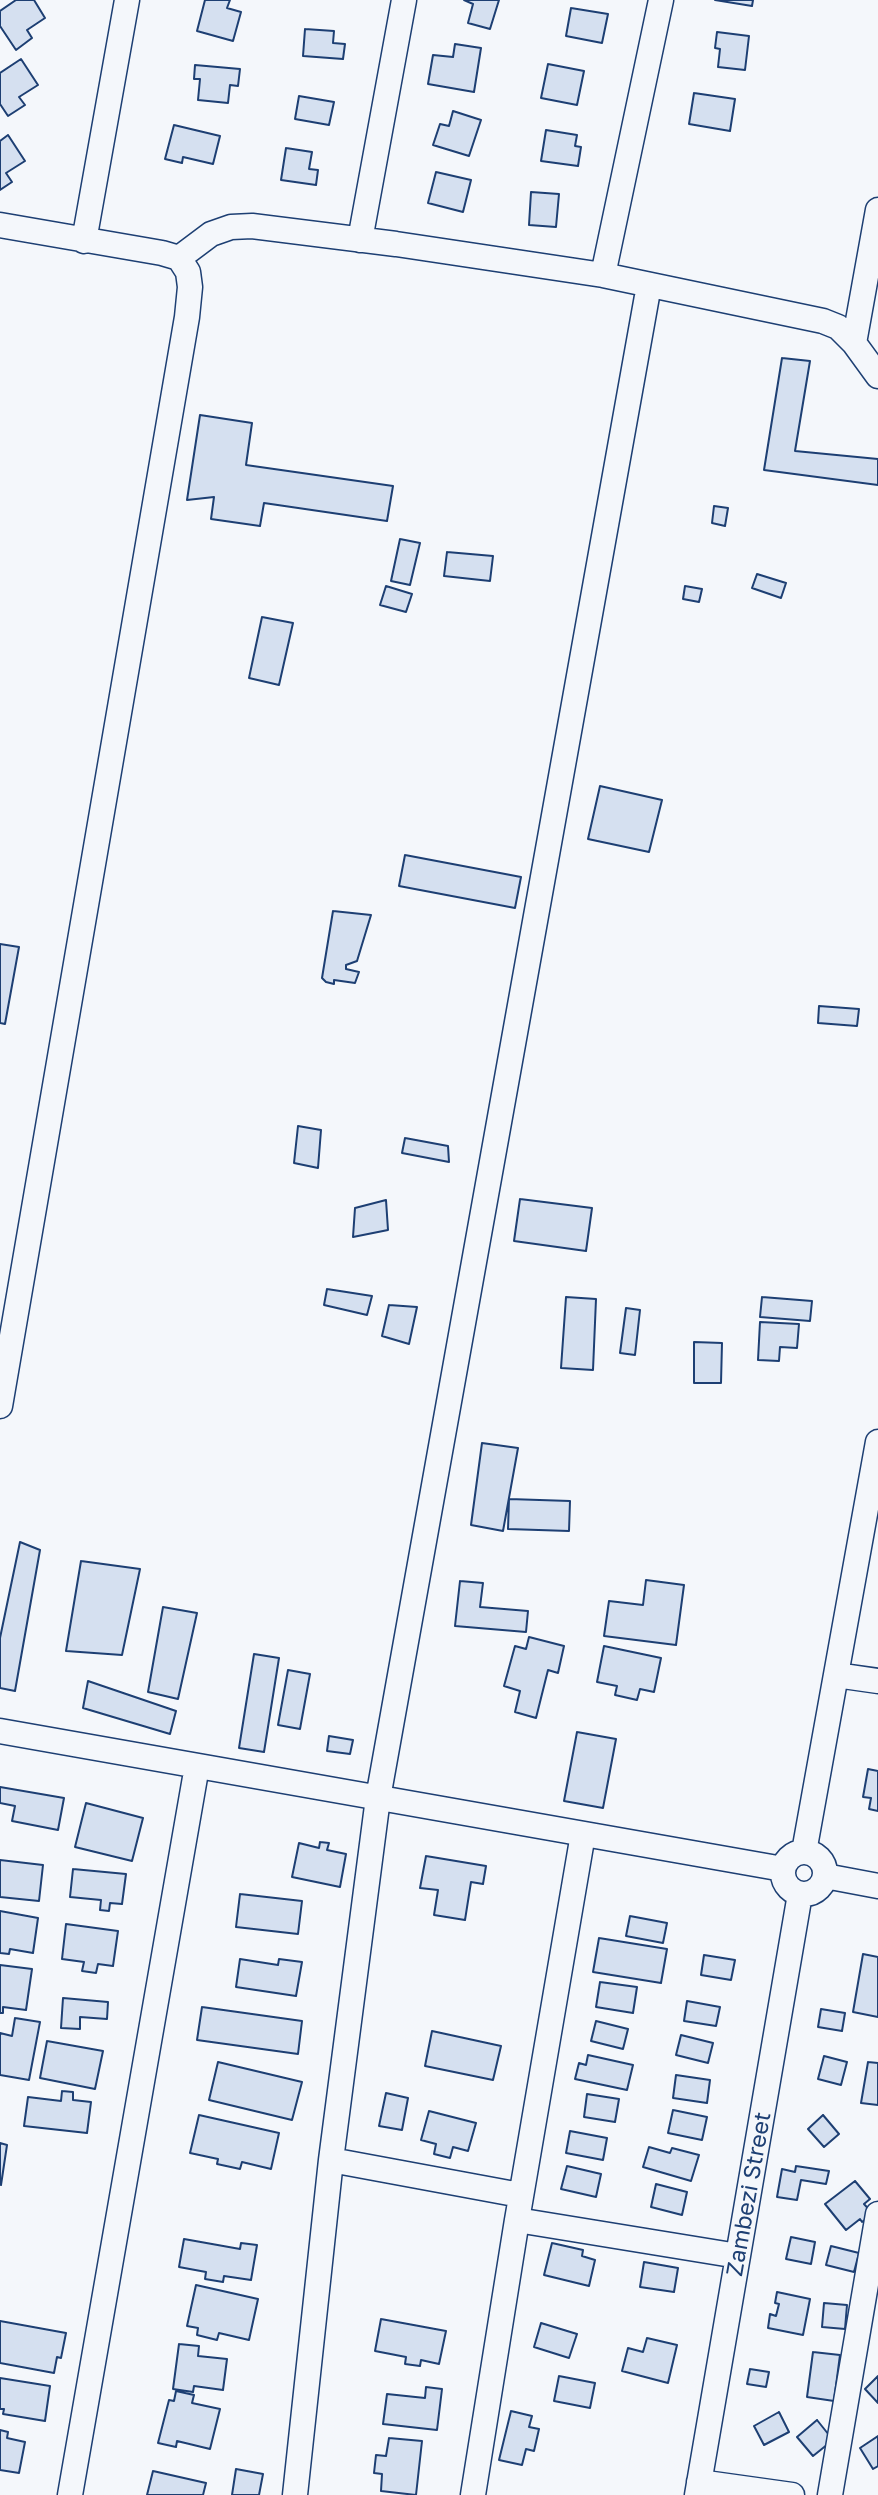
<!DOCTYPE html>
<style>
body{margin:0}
canvas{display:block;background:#f4f7fb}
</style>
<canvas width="878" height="2495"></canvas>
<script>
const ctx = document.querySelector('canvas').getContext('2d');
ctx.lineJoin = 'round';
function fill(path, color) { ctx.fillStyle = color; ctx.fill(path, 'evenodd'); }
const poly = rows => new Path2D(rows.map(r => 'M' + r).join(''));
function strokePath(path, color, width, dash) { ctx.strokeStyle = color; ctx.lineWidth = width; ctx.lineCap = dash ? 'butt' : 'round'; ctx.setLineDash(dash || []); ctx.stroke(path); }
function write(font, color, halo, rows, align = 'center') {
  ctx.font = font + ' "Golos Text",sans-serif'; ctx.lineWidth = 5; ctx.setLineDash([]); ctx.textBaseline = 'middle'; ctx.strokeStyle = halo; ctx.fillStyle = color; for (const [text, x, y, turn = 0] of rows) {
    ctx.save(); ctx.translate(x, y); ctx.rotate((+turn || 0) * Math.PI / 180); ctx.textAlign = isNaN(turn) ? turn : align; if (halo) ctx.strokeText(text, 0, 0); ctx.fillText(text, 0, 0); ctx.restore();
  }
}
const building = poly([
 [16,0,34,0,45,18,27,30,32,38,16,50,0,26,0,11,16,0],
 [205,0,230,0,227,8,241,12,233,41,197,31,205,0],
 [464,0,499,0,490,29,468,23,473,4,464,0],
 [715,0,753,0,752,6,715,0],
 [571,8,608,14,602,43,566,36,571,8],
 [305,29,334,31,333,43,345,44,343,59,303,56,305,29],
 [717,32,749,36,745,70,718,67,720,49,715,48,717,32],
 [455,44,481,48,474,92,428,84,433,55,453,57,455,44],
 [21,59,38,85,19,97,25,105,8,116,0,104,0,73,21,59],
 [548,64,584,71,577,105,541,98,548,64],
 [195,65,240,69,238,86,230,85,228,103,198,100,200,79,194,79,195,65],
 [694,93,735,99,730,131,689,124,694,93],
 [299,96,334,102,329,125,295,119,299,96],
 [453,111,481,120,469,156,433,145,440,124,449,126,453,111],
 [174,125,220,136,213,164,183,157,182,163,165,159,174,125],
 [546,130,577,135,575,146,581,147,578,166,541,161,546,130],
 [8,135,25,161,6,173,12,182,0,190,0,141,8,135],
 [286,148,312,152,309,169,318,170,316,185,281,180,286,148],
 [436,172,471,180,463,212,428,203,436,172],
 [531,192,559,194,556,227,529,225,531,192],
 [782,358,810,361,795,451,878,459,878,485,764,470,782,358],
 [200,415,252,423,246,465,393,486,387,521,264,503,260,526,211,519,214,497,187,500,200,415],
 [714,506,728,508,725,526,712,523,714,506],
 [400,539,420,543,410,585,391,581,400,539],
 [447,552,493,556,490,581,444,576,447,552],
 [757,574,786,583,781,598,752,588,757,574],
 [386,586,412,594,406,612,380,605,386,586],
 [685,586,702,589,699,602,683,599,685,586],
 [262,617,293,623,279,685,249,678,262,617],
 [600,786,662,800,649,852,588,839,600,786],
 [405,855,521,877,515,908,399,886,405,855],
 [333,911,371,915,357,961,346,965,346,969,359,972,355,983,334,980,334,984,326,982,322,978,333,911],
 [0,944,19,947,5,1024,0,1023,0,944],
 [819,1006,859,1009,857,1026,818,1023,819,1006],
 [298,1126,321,1130,318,1168,294,1163,298,1126],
 [405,1138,448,1146,449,1162,402,1153,405,1138],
 [520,1199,592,1208,586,1251,514,1241,520,1199],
 [386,1200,388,1230,353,1237,355,1208,386,1200],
 [327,1289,372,1296,367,1315,324,1305,327,1289],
 [566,1297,596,1299,593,1370,561,1368,566,1297],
 [762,1297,812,1301,810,1321,760,1317,762,1297],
 [389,1305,417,1307,409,1344,382,1336,389,1305],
 [626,1308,640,1310,635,1355,620,1353,626,1308],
 [760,1322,799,1324,797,1348,780,1347,779,1361,758,1360,760,1322],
 [694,1342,722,1343,721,1383,694,1383,694,1342],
 [482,1443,518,1448,503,1531,471,1525,482,1443],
 [509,1499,570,1501,569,1531,508,1529,509,1499],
 [20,1542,40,1550,15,1691,0,1688,0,1638,20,1542],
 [81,1561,140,1569,122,1655,66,1651,81,1561],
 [646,1580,684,1585,676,1645,604,1636,609,1601,643,1605,646,1580],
 [460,1581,483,1583,480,1607,528,1611,526,1632,455,1626,460,1581],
 [163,1607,197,1613,178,1699,148,1692,163,1607],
 [529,1637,564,1646,558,1673,548,1670,536,1718,515,1712,520,1691,504,1686,515,1646,526,1649,529,1637],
 [604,1646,661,1658,654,1692,640,1689,637,1700,615,1695,617,1686,597,1682,604,1646],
 [254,1654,279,1658,264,1752,239,1748,254,1654],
 [288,1670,310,1674,300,1729,278,1725,288,1670],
 [88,1681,176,1711,170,1734,83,1708,88,1681],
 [577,1732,616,1739,603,1808,564,1801,577,1732],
 [329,1736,353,1740,350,1754,327,1751,329,1736],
 [868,1769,878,1771,878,1811,869,1809,871,1798,863,1797,868,1769],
 [0,1787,64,1798,58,1830,12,1821,15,1806,0,1803,0,1787],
 [86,1803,143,1818,132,1861,75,1847,86,1803],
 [320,1842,329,1843,327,1850,346,1854,340,1887,292,1877,299,1843,319,1848,320,1842],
 [426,1856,486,1866,483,1884,471,1882,465,1920,434,1915,438,1890,420,1888,426,1856],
 [0,1860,43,1865,39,1901,0,1897,0,1860],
 [73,1869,126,1874,122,1904,110,1903,109,1911,100,1910,101,1900,70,1897,73,1869],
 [240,1894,302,1901,298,1934,236,1927,240,1894],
 [0,1911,38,1918,33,1953,10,1949,9,1954,0,1953,0,1911],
 [630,1916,667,1923,663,1943,626,1936,630,1916],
 [66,1924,118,1931,113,1966,98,1964,96,1973,82,1971,84,1962,62,1959,66,1924],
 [599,1938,667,1949,661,1983,593,1972,599,1938],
 [863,1954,878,1957,878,2017,853,2012,863,1954],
 [704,1955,735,1960,731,1980,701,1975,704,1955],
 [240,1959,278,1965,279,1959,302,1962,296,1996,236,1987,240,1959],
 [0,1965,32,1969,26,2010,3,2007,3,2013,0,2013,0,1965],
 [600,1982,637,1987,633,2013,596,2007,600,1982],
 [63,1998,108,2002,107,2019,80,2017,80,2029,61,2028,63,1998],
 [687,2001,720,2007,716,2026,684,2021,687,2001],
 [202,2007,302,2021,298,2054,197,2040,202,2007],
 [821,2009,845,2013,842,2031,818,2027,821,2009],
 [15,2018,40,2022,29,2080,0,2075,0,2033,12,2036,15,2018],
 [596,2021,628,2029,623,2049,591,2041,596,2021],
 [432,2031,501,2046,493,2080,425,2066,432,2031],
 [681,2035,713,2043,708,2063,676,2055,681,2035],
 [47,2041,103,2051,95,2089,40,2078,47,2041],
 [588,2055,633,2065,627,2090,575,2079,579,2063,586,2065,588,2055],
 [824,2056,847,2062,841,2085,818,2079,824,2056],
 [218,2062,302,2082,292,2120,209,2100,218,2062],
 [868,2062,878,2063,878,2105,861,2103,868,2062],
 [676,2075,710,2080,707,2103,673,2098,676,2075],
 [62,2091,73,2092,73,2100,91,2102,87,2133,24,2126,28,2097,61,2101,62,2091],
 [386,2093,408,2098,402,2130,379,2126,386,2093],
 [587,2094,619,2099,615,2122,584,2117,587,2094],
 [673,2110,707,2117,702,2140,668,2133,673,2110],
 [429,2111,476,2123,468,2151,453,2147,450,2158,434,2154,436,2144,421,2140,429,2111],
 [199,2115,279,2133,271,2169,242,2162,240,2169,217,2164,218,2159,190,2153,199,2115],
 [823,2115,839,2134,824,2147,808,2129,823,2115],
 [570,2131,607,2138,603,2160,566,2153,570,2131],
 [0,2143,7,2145,1,2185,0,2184,0,2143],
 [649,2147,670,2153,672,2148,699,2155,691,2181,643,2167,649,2147],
 [567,2166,601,2174,596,2197,561,2189,567,2166],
 [796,2166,829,2171,826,2184,801,2180,797,2200,777,2197,782,2169,795,2172,796,2166],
 [855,2181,870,2199,864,2204,873,2214,862,2222,860,2219,846,2230,825,2204,855,2181],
 [656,2184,687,2192,682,2215,651,2207,656,2184],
 [791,2237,815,2242,811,2264,786,2259,791,2237],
 [184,2239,240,2249,241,2243,257,2245,251,2280,224,2276,223,2282,205,2279,206,2272,179,2267,184,2239],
 [552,2243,583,2250,582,2256,595,2260,589,2286,544,2275,552,2243],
 [831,2246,859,2253,854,2272,826,2265,831,2246],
 [644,2262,678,2268,674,2292,640,2287,644,2262],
 [196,2285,258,2299,249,2340,219,2333,217,2340,197,2335,198,2328,187,2326,196,2285],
 [777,2292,810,2299,803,2335,768,2328,770,2314,776,2316,779,2304,775,2303,777,2292],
 [824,2303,847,2305,845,2329,822,2327,824,2303],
 [381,2319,446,2331,439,2364,421,2360,420,2366,405,2364,406,2357,375,2351,381,2319],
 [0,2321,66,2333,61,2358,57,2357,54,2373,0,2363,0,2321],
 [541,2323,577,2334,569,2358,534,2347,541,2323],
 [647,2338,677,2345,668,2383,622,2371,628,2348,643,2352,647,2338],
 [179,2344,199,2346,198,2356,227,2359,223,2390,194,2386,193,2392,173,2389,179,2344],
 [813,2352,840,2355,834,2401,807,2397,813,2352],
 [750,2369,769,2372,766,2387,747,2384,750,2369],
 [559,2376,595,2383,590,2408,554,2401,559,2376],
 [878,2376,878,2403,865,2389,878,2376],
 [0,2378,50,2386,45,2421,3,2414,4,2409,0,2409,0,2378],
 [426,2387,442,2389,437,2430,383,2424,387,2394,425,2398,426,2387],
 [176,2391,194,2395,192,2403,220,2409,210,2449,177,2441,176,2447,158,2443,169,2400,174,2401,176,2391],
 [511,2411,532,2416,529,2427,539,2429,534,2451,526,2449,522,2465,499,2460,511,2411],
 [779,2412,789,2432,764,2445,754,2426,779,2412],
 [817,2420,833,2440,813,2456,797,2437,817,2420],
 [0,2430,8,2432,7,2438,25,2442,19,2473,0,2470,0,2430],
 [878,2436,878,2466,873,2469,860,2448,878,2436],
 [389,2438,422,2441,416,2495,381,2491,382,2474,374,2473,376,2455,386,2456,389,2438],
 [236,2469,263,2474,259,2495,232,2495,236,2469],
 [153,2471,206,2483,203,2495,147,2495,153,2471]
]);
const minor = poly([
 [0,225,162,253,179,258,188,272,190,287,187,317,0,1406],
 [360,240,404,0],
 [84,241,127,0],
 [179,258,211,234,231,227,252,226,396,244,603,275,823,321,838,327,854,343,878,376],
 [603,275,661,0],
 [854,343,878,210],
 [836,1675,878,1681],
 [0,1731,783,1869],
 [583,1834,517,2220,738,2256],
 [804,1852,878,1442],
 '783 1873a21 21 0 1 1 42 0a21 21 0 1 1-42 0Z',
 [825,1876,878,1886],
 [331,2160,520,2195],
 [699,2482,792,2495],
 [70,2495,197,1766],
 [295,2495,331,2160,378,1798,649,285],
 [473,2495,517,2220],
 [697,2495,800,1894],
 [830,2495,878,2214]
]);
const streetNames = [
 ["Zambezi Street",749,2194,-80]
];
fill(building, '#d5e0f0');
strokePath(building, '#1d3f73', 2);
strokePath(minor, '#1d3f73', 27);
strokePath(minor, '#f4f7fb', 24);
write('23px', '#1d3f73', '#f4f7fb', streetNames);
</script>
